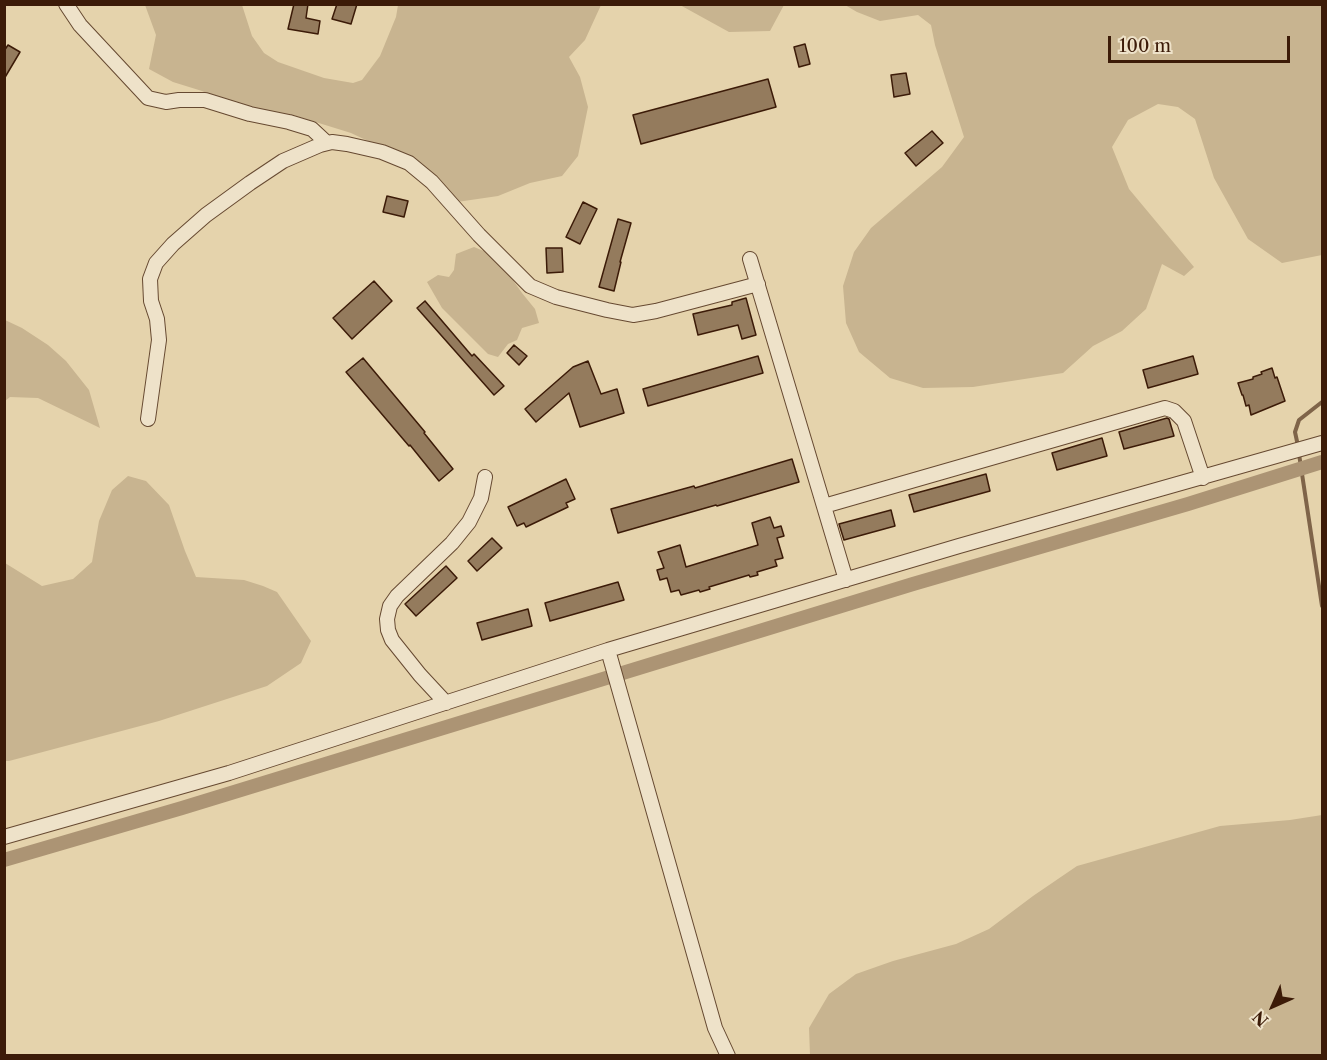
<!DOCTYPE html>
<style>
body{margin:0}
#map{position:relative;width:1327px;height:1060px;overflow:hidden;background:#e5d3ac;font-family:"Libre Caslon Text",serif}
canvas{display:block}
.frame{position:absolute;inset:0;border:6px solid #3c1b08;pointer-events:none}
.north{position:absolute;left:1243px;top:976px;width:60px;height:60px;-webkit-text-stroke:4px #eee2c9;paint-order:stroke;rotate:225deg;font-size:16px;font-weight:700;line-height:24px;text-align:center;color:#3c1b08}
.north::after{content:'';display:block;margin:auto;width:21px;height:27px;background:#3c1b08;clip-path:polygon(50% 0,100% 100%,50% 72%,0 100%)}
.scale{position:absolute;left:1108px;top:36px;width:182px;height:27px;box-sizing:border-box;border:3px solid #3c1b08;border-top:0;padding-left:8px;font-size:18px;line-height:21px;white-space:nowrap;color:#3c1b08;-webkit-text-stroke:4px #eee2c9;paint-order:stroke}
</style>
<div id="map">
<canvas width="1327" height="1060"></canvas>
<div class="frame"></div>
<div class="north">N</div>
<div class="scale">100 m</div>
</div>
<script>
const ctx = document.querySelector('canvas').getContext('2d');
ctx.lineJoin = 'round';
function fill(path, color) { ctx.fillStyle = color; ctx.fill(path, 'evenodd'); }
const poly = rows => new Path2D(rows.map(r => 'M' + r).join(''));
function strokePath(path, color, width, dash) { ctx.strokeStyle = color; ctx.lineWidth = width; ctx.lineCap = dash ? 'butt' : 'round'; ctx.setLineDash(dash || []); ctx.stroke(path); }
const green = poly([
 [145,5,242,5,252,36,264,53,278,62,324,78,353,83,362,80,380,56,396,17,398,5,601,5,585,40,569,57,580,77,588,107,578,156,562,176,530,183,498,196,457,202,385,149,351,133,293,115,236,107,202,91,173,82,149,69,156,35],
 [680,5,784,5,770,31,729,32],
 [845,5,1322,5,1322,255,1282,263,1248,239,1214,178,1195,119,1178,107,1158,104,1128,120,1112,147,1129,189,1194,267,1184,276,1162,264,1146,309,1122,331,1093,346,1063,373,973,387,923,388,890,378,859,352,846,323,843,286,854,252,871,228,942,167,964,137,935,45,931,25,918,15,880,21,857,12],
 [474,247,496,256,522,293,535,309,539,323,522,328,517,340,508,344,498,357,488,354,442,308,427,282,438,275,449,277,454,270,456,254],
 [5,320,22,328,48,345,66,361,89,390,100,428,38,398,10,397,5,401],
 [128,476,146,481,169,505,185,551,196,577,244,580,263,586,277,592,311,641,301,663,267,686,159,721,9,761,5,761,5,563,42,586,73,579,92,562,99,521,112,490],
 [1322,815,1322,1055,810,1055,809,1028,829,994,856,974,893,961,956,944,989,929,1033,896,1077,866,1220,826,1290,820]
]);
const stream = poly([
 [1298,446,1295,432,1299,420,1322,402],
 [1299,454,1322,606]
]);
const canal = poly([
 [4,860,182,808,913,584,1188,504,1322,462]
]);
const building = poly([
 [294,4,308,4,306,18,320,21,318,34,288,29,294,4],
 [337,4,357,4,351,24,332,19,337,4],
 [805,44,810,64,799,67,794,47,805,44],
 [8,45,20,52,4,79,4,51,8,45],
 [906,73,910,94,894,97,891,75,906,73],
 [768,79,776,107,641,144,633,115,768,79],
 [932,131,943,143,916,166,905,153,932,131],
 [387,196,408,201,404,217,383,212,387,196],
 [583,202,597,209,580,244,566,237,583,202],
 [618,219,631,223,620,262,621,262,614,291,599,287,618,219],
 [546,248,562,248,563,272,547,273,546,248],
 [374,281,392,301,352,339,333,318,374,281],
 [746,298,756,335,742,339,738,325,698,335,693,314,732,305,732,302,746,298],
 [425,301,472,356,474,354,504,386,494,395,417,308,425,301],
 [514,345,527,356,519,365,507,353,514,345],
 [758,356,763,373,648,406,643,389,758,356],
 [1193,356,1198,374,1148,388,1143,370,1193,356],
 [363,358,425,432,424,433,453,469,439,481,410,445,409,446,346,372,363,358],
 [588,361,601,394,617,389,624,413,580,427,569,393,536,422,525,409,573,367,588,361],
 [1272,368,1275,378,1277,377,1285,401,1251,415,1249,405,1246,406,1243,395,1242,395,1238,383,1253,379,1253,377,1262,374,1261,372,1272,368],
 [1167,418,1169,419,1174,436,1124,449,1119,432,1167,418],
 [1102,438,1107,456,1057,470,1052,453,1102,438],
 [792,459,799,482,717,506,716,505,618,533,611,509,694,486,695,488,792,459],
 [986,474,990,491,914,512,909,495,986,474],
 [566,479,575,499,566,503,568,507,526,527,524,523,517,526,508,507,566,479],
 [891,510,895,526,844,540,839,524,891,510],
 [770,517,774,528,781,526,784,536,777,538,783,558,775,560,777,566,757,572,758,575,750,577,749,575,709,587,710,589,700,592,699,590,681,595,679,590,671,592,667,578,660,580,657,570,664,568,658,552,680,545,686,567,758,545,752,523,770,517],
 [492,538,502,548,477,571,468,561,492,538],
 [446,566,457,578,416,616,405,604,446,566],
 [618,582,624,600,550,621,545,603,618,582],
 [528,609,532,626,482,640,477,623,528,609]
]);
const minor = poly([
 [66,4,80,25,148,98,166,102,179,100,205,100,250,114,289,122,312,129,327,143],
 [750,259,846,580],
 [148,419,159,340,157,319,151,301,150,279,156,263,173,244,206,215,250,183,283,161,320,145,332,142,347,144,382,152,409,163,432,182,479,235,530,286,556,297,607,310,633,315,656,311,758,284],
 [824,506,1165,408,1174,411,1184,421,1203,478],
 [608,650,715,1028,728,1056],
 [446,703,420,675,392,640,388,630,387,619,390,606,397,596,452,543,469,522,481,498,485,477],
 [4,837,229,773,608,650,959,546,1322,443]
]);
fill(green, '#c8b490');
strokePath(stream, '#7f6449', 4);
strokePath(canal, '#ac9474', 14);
fill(building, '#947b5d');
strokePath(building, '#3c1b08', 1.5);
strokePath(minor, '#664931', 16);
strokePath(minor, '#eee2c9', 14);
</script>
